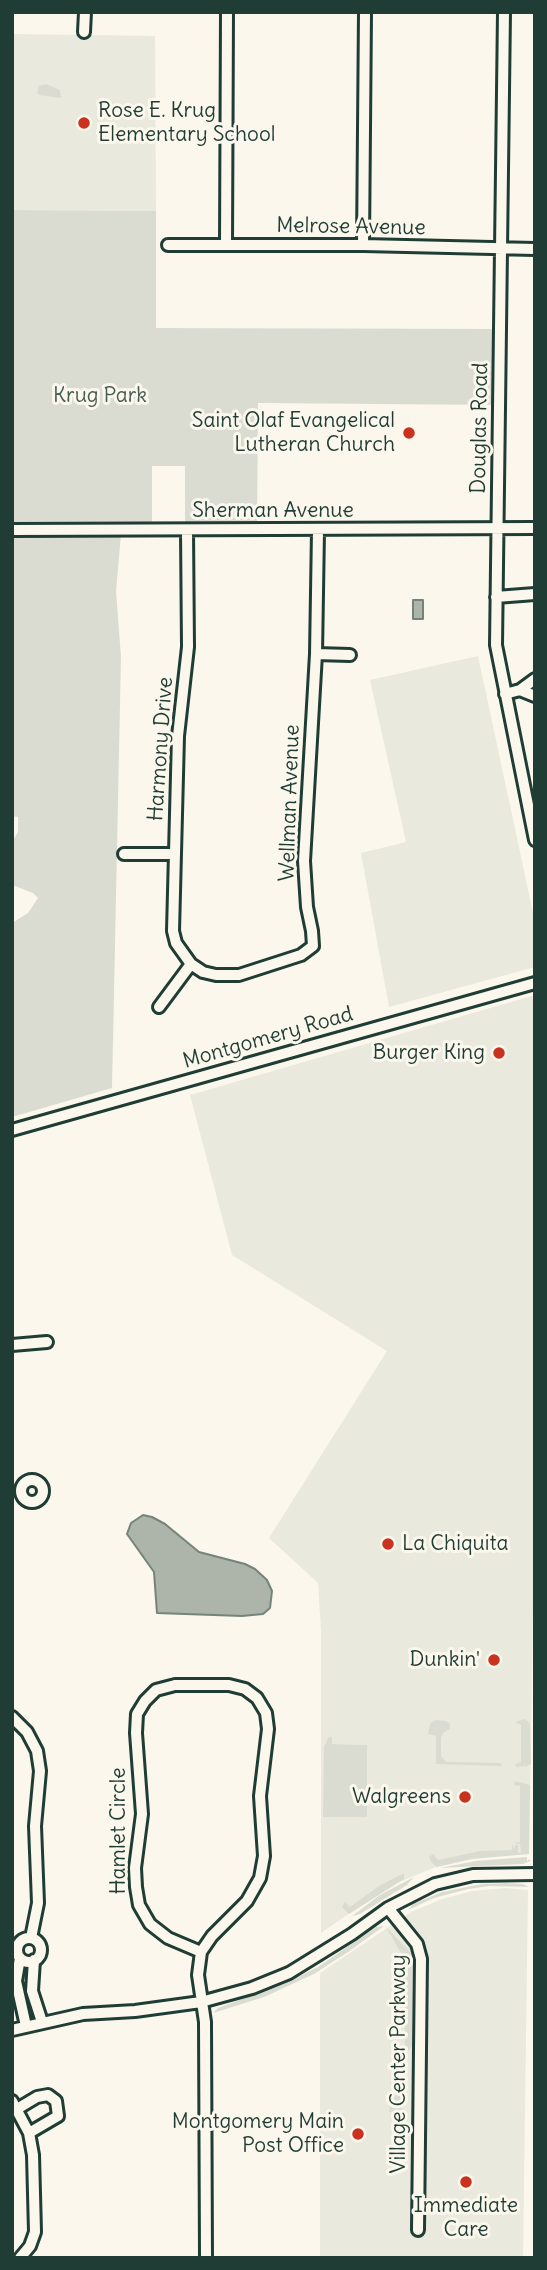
<!DOCTYPE html>
<style>
body{margin:0}
#map{position:relative;width:547px;height:2270px;overflow:hidden;background:#fbf7ec;font-family:Delius,sans-serif}
canvas{display:block}
.frame{position:absolute;inset:0;border:14px solid #1f3d34;pointer-events:none}
</style>
<div id="map">
<canvas width="547" height="2270"></canvas>
<div class="frame"></div>
</div>
<script>
const ctx = document.querySelector('canvas').getContext('2d');
ctx.lineJoin = 'round';
function fill(path, color) { ctx.fillStyle = color; ctx.fill(path, 'evenodd'); }
const poly = rows => new Path2D(rows.map(r => 'M' + r).join(''));
function strokePath(path, color, width, dash) { ctx.strokeStyle = color; ctx.lineWidth = width; ctx.lineCap = dash ? 'butt' : 'round'; ctx.setLineDash(dash || []); ctx.stroke(path); }
function write(font, color, halo, rows, align = 'center') {
  ctx.font = font + ' Delius,sans-serif'; ctx.lineWidth = 6; ctx.setLineDash([]); ctx.textBaseline = 'middle'; ctx.strokeStyle = halo; ctx.fillStyle = color; for (const [text, x, y, turn = 0] of rows) {
    ctx.save(); ctx.translate(x, y); ctx.rotate((+turn || 0) * Math.PI / 180); ctx.textAlign = isNaN(turn) ? turn : align; if (halo) ctx.strokeText(text, 0, 0); ctx.fillText(text, 0, 0); ctx.restore();
  }
}
const built = poly([
 [12,34,155,36,156,211,12,210],
 [478,656,535,922,535,967,389,1007,361,853,406,842,370,680],
 [535,995,535,1484,529,1854,480,1857,438,1866,387,1887,321,1933,321,1631,318,1583,269,1538,387,1351,232,1255,190,1095],
 [506,1888,528,1890,523,2258,320,2258,320,1973,411,1912,442,1899,472,1891]
]);
const green = poly([
 [46,84,60,90,61,98,39,95,37,93,39,86],
 [12,210,156,211,156,328,499,329,499,405,258,403,257,529,185,528,185,466,152,466,152,526,12,525],
 [12,532,121,534,116,591,121,657,112,1088,12,1117,12,923,28,913,38,898,33,893,12,885,12,842,18,832,18,817,12,816],
 [524,1719,529,1722,530,1727,531,1764,527,1766,516,1767,515,1764,521,1762,521,1725,515,1722],
 [435,1720,446,1721,450,1724,450,1729,443,1733,441,1738,441,1756,446,1762,501,1763,502,1766,436,1764,436,1736,428,1734,430,1724],
 [332,1737,332,1744,367,1745,367,1817,323,1817,324,1747,328,1738],
 [515,1781,530,1785,529,1854,472,1859,437,1867,432,1863,429,1857,433,1854,438,1860,480,1851,512,1850,512,1844,514,1850,515,1845,518,1845,518,1853,521,1852,520,1844,514,1843,520,1842,520,1786,514,1785],
 [527,1857,527,1861,530,1859,530,1861,523,1864,440,1868,476,1861],
 [404,1873,404,1879,349,1914,342,1907,345,1902,350,1907,379,1886],
 [414,1877,407,1885,360,1914,352,1916,380,1895],
 [507,1883,523,1884,529,1887,489,1886,468,1889,434,1898,408,1910,413,1904,442,1892,482,1884],
 [384,1926,348,1952,314,1974,264,1997,213,2013,218,2008,285,1983,318,1967,376,1927],
 [386,1927,413,1955,412,2046,405,2055,404,1958],
 [391,2093,401,2093,402,2112,389,2112]
]);
const water = poly([
 [413,600,423,600,423,619,413,619,413,600],
 [143,1515,152,1517,165,1524,199,1552,245,1564,255,1569,267,1580,272,1591,270,1608,263,1614,242,1616,157,1613,154,1572,127,1534,131,1523,143,1515]
]);
const minor = poly([
 [504,12,496,645,535,840],
 [84,32,85,12],
 [168,245,363,245,535,249],
 [226,245,227,12],
 [363,245,365,12],
 [12,530,535,528],
 [187,531,188,647,178,736,173,931,176,943,191,964,203,972,216,975,239,975,301,955,313,946,312,931,307,907,304,861,316,654,318,531],
 [496,597,535,594],
 [316,654,350,655],
 [520,690,535,696],
 [505,694,520,690,535,679],
 [124,854,175,854],
 [159,1007,191,964],
 [12,1130,535,983],
 [12,1345,47,1342],
 '21 1491a11 11 0 1 1 22 0a11 11 0 1 1-22 0Z',
 [175,1685,229,1685,245,1689,257,1698,266,1713,268,1729,260,1796,264,1856,260,1878,247,1901,212,1936,201,1952,168,1938,150,1924,139,1905,136,1887,135,1868,142,1814,136,1733,137,1714,145,1701,156,1690,175,1685],
 [12,1717,27,1732,37,1751,40,1771,35,1826,38,1903,31,1938],
 [388,1908,417,1944,421,1959,418,2230],
 '17 1950a12 12 0 1 1 24 0a12 12 0 1 1-24 0Z',
 [201,1952,198,1975,205,2022,206,2258],
 [20,1958,16,1981,26,2026],
 [34,1960,32,1991,42,2022],
 [12,2030,83,2014,135,2011,201,2002,252,1988,289,1973,352,1934,388,1908,435,1884,473,1875,535,1874],
 [12,2101,29,2133,33,2155,35,2232,30,2246,20,2258],
 [17,2109,37,2097,48,2095,56,2101,58,2116,29,2133]
]);
const markers = [
 [84,123,7,"#c8321e"],
 [409,433,7,"#c8321e"],
 [499,1053,7,"#c8321e"],
 [388,1544,7,"#c8321e"],
 [494,1660,7,"#c8321e"],
 [465,1797,7,"#c8321e"],
 [358,2134,7,"#c8321e"],
 [466,2182,7,"#c8321e"]
];
const poiNames = [
 ["Rose E. Krug",98,111,"left"],
 ["Elementary School",98,135,"left"],
 ["Saint Olaf Evangelical",395,421],
 ["Lutheran Church",395,445],
 ["Burger King",485,1053],
 ["La Chiquita",402,1544,"left"],
 ["Dunkin'",480,1660],
 ["Walgreens",451,1797],
 ["Montgomery Main",344,2122],
 ["Post Office",344,2146],
 ["Immediate",466,2206,"center"],
 ["Care",466,2230,"center"]
];
const streetNames = [
 ["Melrose Avenue",351,227,1],
 ["Douglas Road",480,428,-89],
 ["Sherman Avenue",273,511],
 ["Harmony Drive",161,749,-86],
 ["Wellman Avenue",290,803,-88],
 ["Montgomery Road",268,1038,-16],
 ["Hamlet Circle",119,1831,-90],
 ["Village Center Parkway",399,2064,-90]
];
const parkNames = [
 ["Krug Park",100,396]
];
fill(built, '#eae9de');
fill(green, '#dbdcd1');
fill(water, '#adb4aa');
strokePath(water, '#74847b', 2);
strokePath(minor, '#1f3d34', 16);
strokePath(minor, '#fbf7ec', 10);
for (const [x, y, r, color] of markers) { const dot = new Path2D(); dot.arc(x, y, r, 0, 2 * Math.PI); ctx.fillStyle = color; ctx.fill(dot); strokePath(dot, '#fbf7ec', 2.5); }
write('21px', '#1f3d34', '#fbf7ec', poiNames, 'right');
write('21px', '#1f3d34', '#fbf7ec', streetNames);
write('21px', '#455d53', '#fbf7ec', parkNames);
</script>
